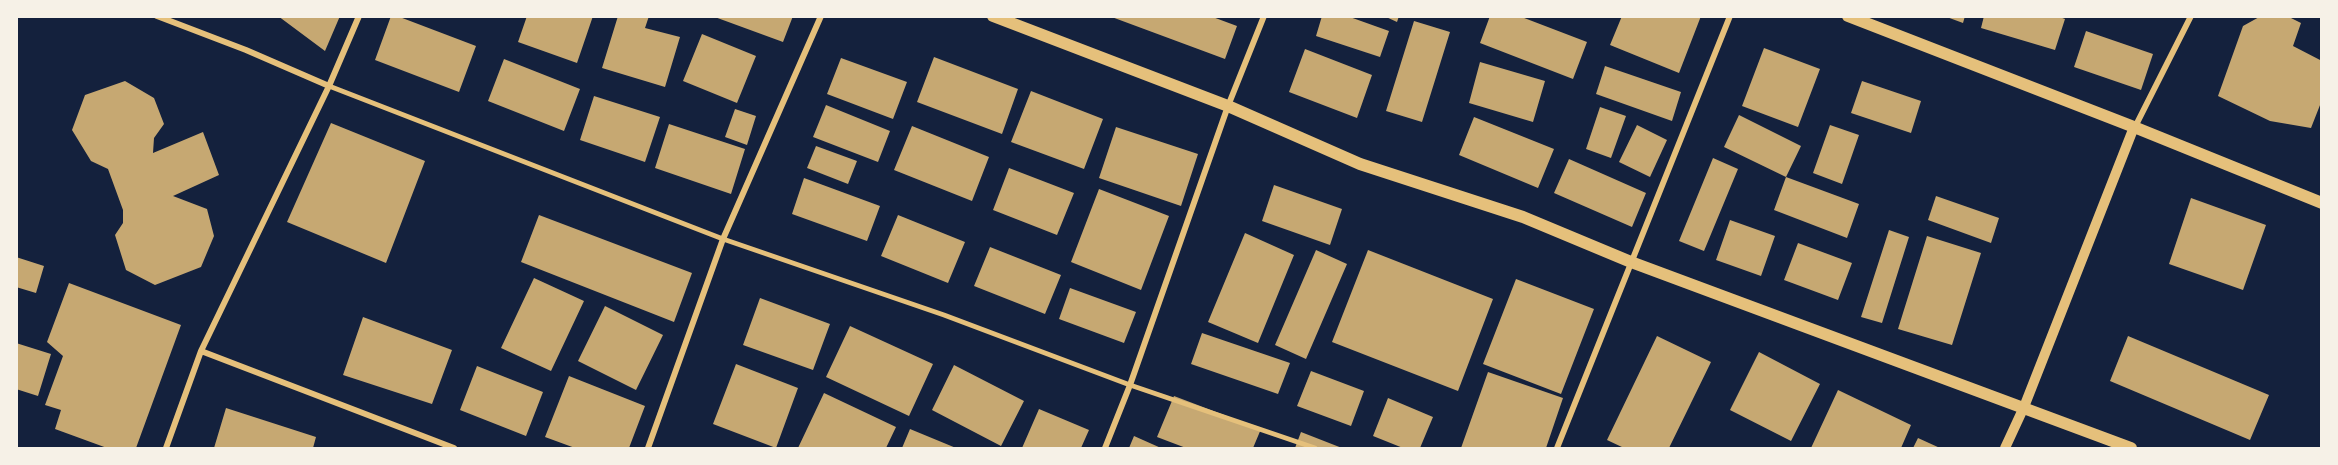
<!DOCTYPE html>
<style>
body{margin:0}
#map{position:relative;width:2338px;height:465px;overflow:hidden;background:#14213d;font-family:Poppins,sans-serif}
canvas{display:block}
.frame{position:absolute;inset:0;border:18px solid #f6f1e7;pointer-events:none}
</style>
<div id="map">
<canvas width="2338" height="465"></canvas>
<div class="frame"></div>
</div>
<script>
const ctx = document.querySelector('canvas').getContext('2d');
ctx.lineJoin = 'round';
function fill(path, color) { ctx.fillStyle = color; ctx.fill(path, 'evenodd'); }
const poly = rows => new Path2D(rows.map(r => 'M' + r).join(''));
function strokePath(path, color, width, dash) { ctx.strokeStyle = color; ctx.lineWidth = width; ctx.lineCap = dash ? 'butt' : 'round'; ctx.setLineDash(dash || []); ctx.stroke(path); }
const building = poly([
 [278,16,340,16,325,51],
 [391,16,397,16,476,46,459,92,375,60],
 [527,16,593,16,577,63,518,42],
 [618,16,649,16,645,28,680,37,665,87,602,68],
 [712,16,793,16,783,42],
 [1109,16,1210,16,1237,26,1225,59],
 [1322,16,1347,16,1389,31,1380,57,1316,36],
 [1384,16,1399,16,1397,22],
 [1490,16,1519,16,1587,42,1573,79,1480,43],
 [1622,16,1701,16,1679,73,1610,45],
 [1944,16,1965,16,1963,23],
 [1984,16,2057,16,2065,19,2055,50,1981,28],
 [2261,16,2287,16,2301,23,2293,46,2322,61,2322,100,2311,128,2270,121,2218,96,2243,26],
 [1414,21,1450,32,1422,122,1386,111],
 [2086,31,2153,54,2141,90,2074,67],
 [702,34,756,56,737,103,683,81],
 [1764,48,1820,69,1798,127,1742,106],
 [1305,49,1372,75,1357,118,1289,92],
 [934,57,1018,89,1002,134,917,102],
 [841,58,907,82,893,119,827,94],
 [504,59,580,89,564,131,488,101],
 [1480,62,1545,81,1533,122,1469,103],
 [1605,66,1681,92,1672,121,1596,94],
 [125,81,154,98,164,124,154,138,153,153,203,132,219,175,173,196,207,209,214,236,201,267,155,285,126,270,115,235,123,223,123,210,108,169,91,161,72,130,85,95],
 [1862,81,1921,101,1911,133,1851,113],
 [1031,91,1103,119,1084,169,1011,142],
 [594,96,660,117,645,162,580,140],
 [826,105,890,131,878,162,813,137],
 [1600,107,1626,116,1611,158,1586,149],
 [735,109,756,116,747,145,725,137],
 [1739,115,1801,146,1786,177,1724,147],
 [1474,117,1554,149,1538,188,1459,155],
 [331,123,425,161,386,263,287,222],
 [669,124,745,149,731,194,655,168],
 [1637,125,1667,140,1650,177,1619,162],
 [1830,125,1859,135,1842,184,1813,173],
 [912,126,989,157,972,201,894,170],
 [1116,127,1198,154,1181,206,1099,178],
 [816,146,857,161,848,184,807,168],
 [1713,158,1738,169,1704,251,1679,241],
 [1569,159,1646,193,1632,227,1554,193],
 [1009,168,1074,193,1057,235,993,210],
 [1786,177,1859,204,1847,238,1774,210],
 [804,178,880,206,867,241,792,214],
 [1274,185,1342,209,1330,245,1262,221],
 [1099,189,1169,216,1141,290,1071,262],
 [1936,196,1999,218,1991,243,1928,220],
 [2191,198,2266,225,2243,290,2169,264],
 [539,215,692,273,674,322,521,262],
 [898,215,965,242,948,283,881,256],
 [1730,220,1775,236,1761,276,1716,260],
 [1889,230,1909,237,1882,323,1861,317],
 [1245,233,1294,255,1258,343,1208,322],
 [1927,236,1981,253,1952,345,1898,329],
 [1798,243,1852,263,1838,300,1784,280],
 [990,247,1061,275,1045,314,974,286],
 [1316,250,1347,264,1306,359,1275,345],
 [1368,250,1493,299,1458,391,1332,342],
 [16,257,44,266,36,293,16,287],
 [534,278,584,301,551,371,501,348],
 [1516,279,1594,309,1561,394,1483,364],
 [69,283,181,325,136,448,107,448,55,429,61,410,45,405,63,356,47,342],
 [1070,288,1136,312,1124,343,1059,319],
 [760,298,830,324,813,370,743,345],
 [605,306,663,335,636,390,578,361],
 [363,317,452,350,432,404,343,375],
 [850,326,933,364,909,416,826,377],
 [1202,333,1290,363,1278,394,1191,364],
 [1657,336,1711,362,1669,448,1624,448,1607,440],
 [2128,336,2269,395,2250,440,2110,381],
 [16,343,51,354,38,396,16,389],
 [1759,352,1820,384,1791,441,1730,410],
 [736,364,798,388,776,448,713,424],
 [954,365,1024,401,1001,446,932,410],
 [477,366,543,392,526,436,460,410],
 [1311,371,1364,391,1351,426,1297,406],
 [1488,372,1563,398,1546,448,1461,448],
 [569,376,645,406,629,448,575,448,545,437],
 [1838,390,1911,425,1901,448,1811,448],
 [824,393,896,427,886,448,798,448],
 [1174,396,1261,429,1253,448,1186,448,1157,437],
 [1388,398,1433,417,1420,448,1403,448,1373,436],
 [226,408,316,437,313,448,214,448],
 [1039,409,1089,430,1081,448,1022,448],
 [910,429,956,448,902,448],
 [1301,432,1342,448,1295,448],
 [1134,436,1161,448,1129,448],
 [1918,438,1940,448,1913,448]
]);
const pedestrian = poly([
 [329,86,723,239,944,315,1130,385,1315,448]
]);
const minor = poly([
 [157,16,246,50,329,86],
 [2135,127,2191,16],
 [201,351,454,448],
 [166,448,201,351,329,86,359,16],
 [648,448,723,239,821,16],
 [1105,448,1130,385,1228,106,1264,16],
 [1557,448,1730,16]
]);
const tertiary = poly([
 [2005,448,2024,407,2134,127]
]);
const secondary = poly([
 [993,16,1228,106,1360,164,1523,217,1631,262,2131,448],
 [1848,16,2134,127,2322,203]
]);
fill(building, '#c6a872');
strokePath(pedestrian, '#e5c07b', 5);
strokePath(minor, '#e5c07b', 6);
strokePath(tertiary, '#e5c07b', 10);
strokePath(secondary, '#e5c07b', 12);
</script>
